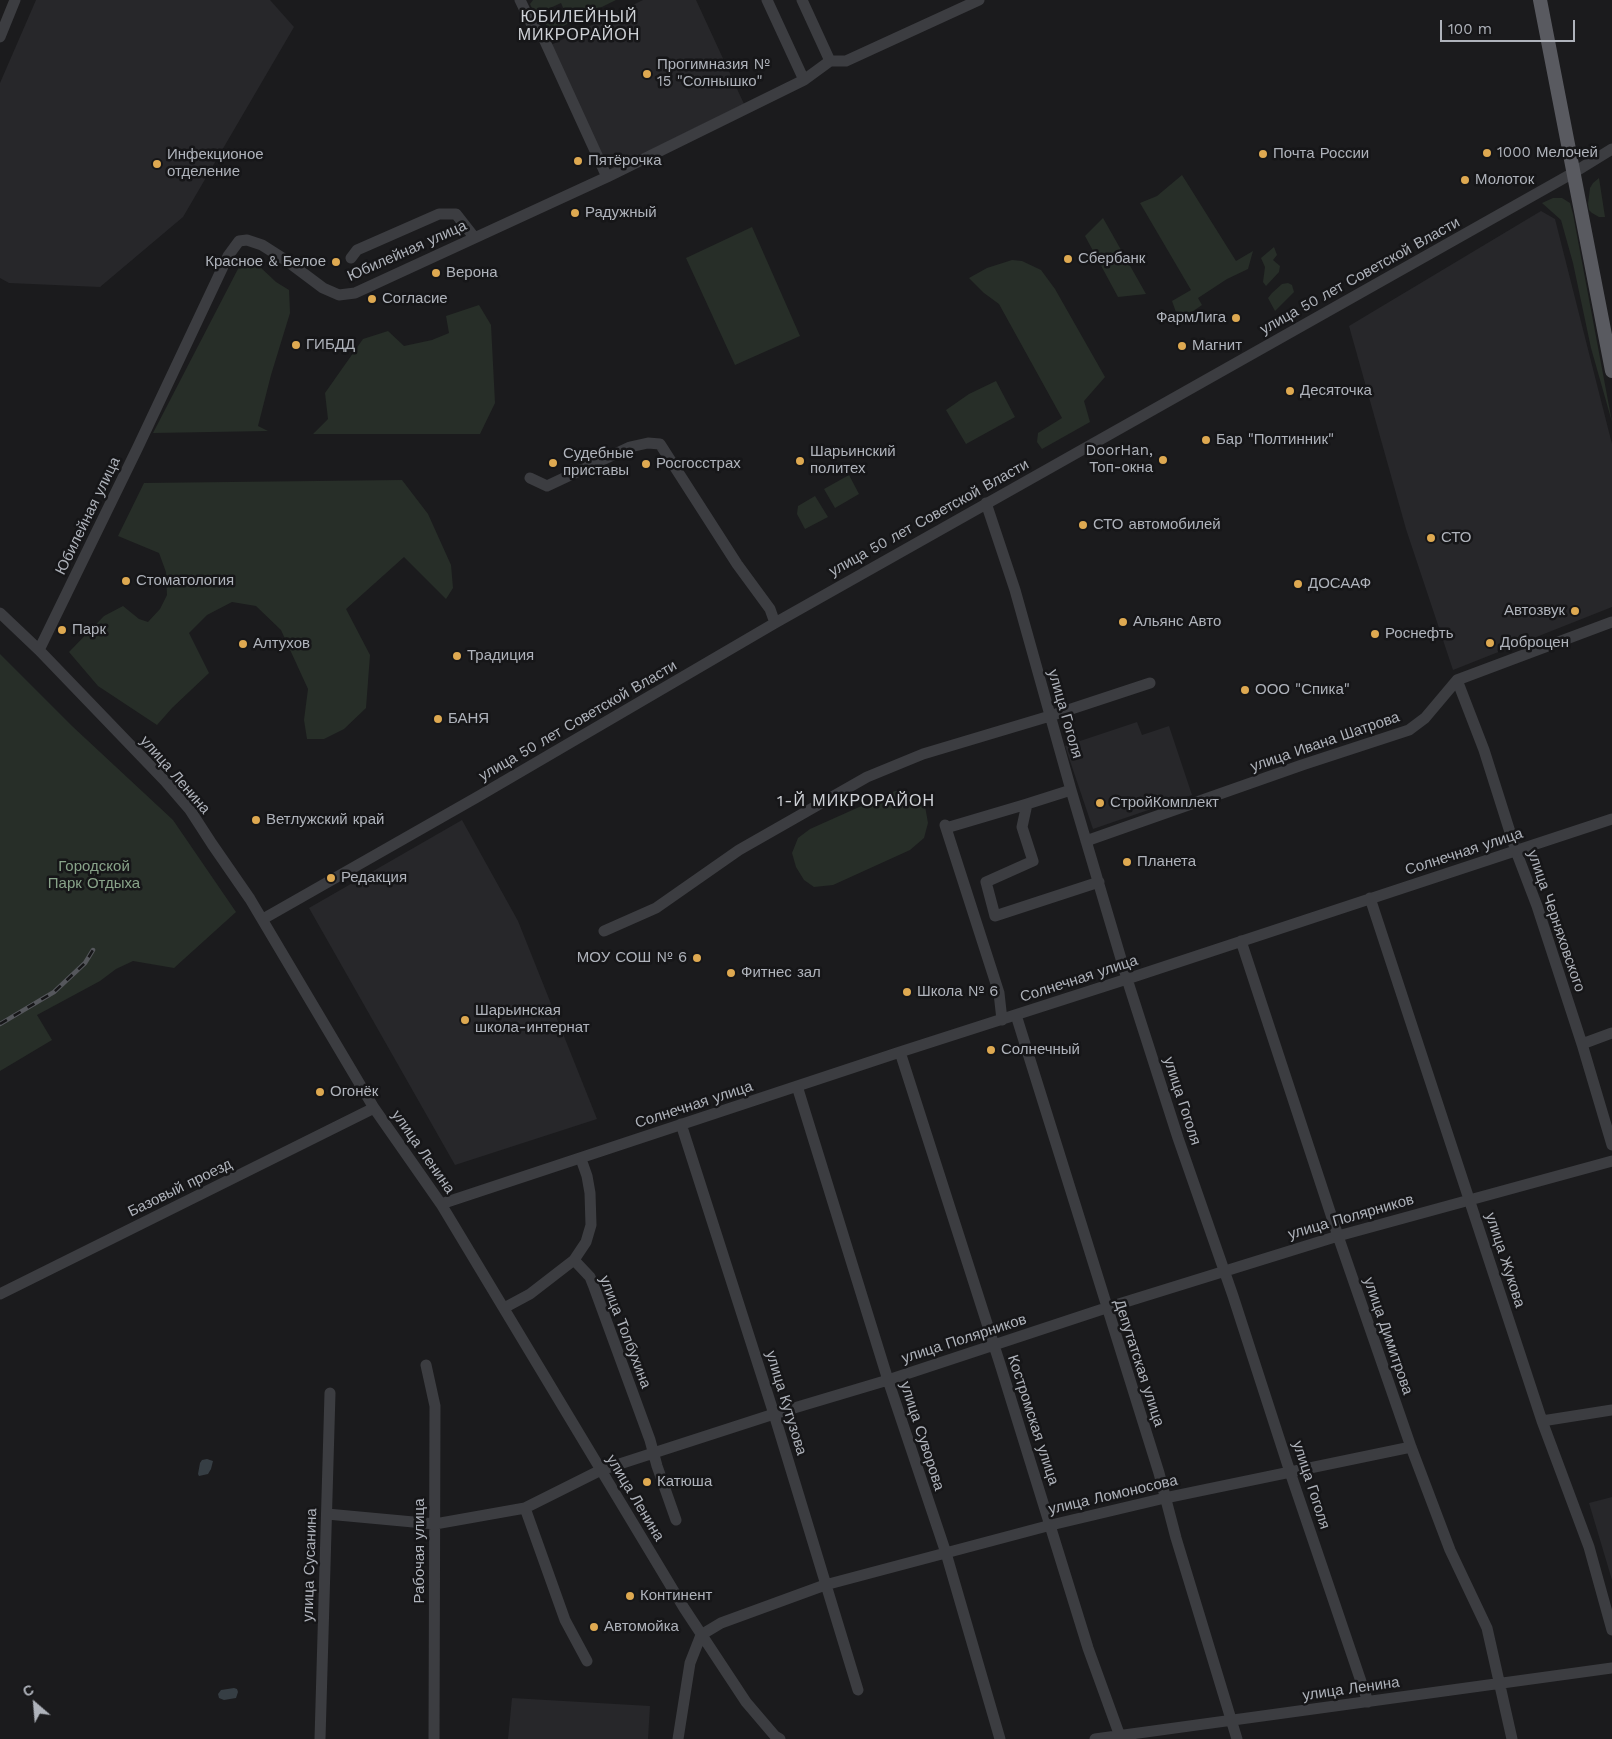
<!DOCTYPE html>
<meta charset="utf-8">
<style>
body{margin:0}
#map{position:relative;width:1612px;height:1739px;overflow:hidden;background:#1b1b1d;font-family:"Work Sans",sans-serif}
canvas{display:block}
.north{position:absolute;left:10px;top:1679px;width:50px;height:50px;-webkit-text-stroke:4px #161618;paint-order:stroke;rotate:333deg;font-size:14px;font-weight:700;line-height:20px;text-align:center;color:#afb3bb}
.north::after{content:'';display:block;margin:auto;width:18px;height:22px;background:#afb3bb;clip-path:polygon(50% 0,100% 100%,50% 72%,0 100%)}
.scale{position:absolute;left:1440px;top:20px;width:135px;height:22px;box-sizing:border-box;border:2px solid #afb3bb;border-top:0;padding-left:6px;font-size:15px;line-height:18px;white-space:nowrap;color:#afb3bb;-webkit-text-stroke:4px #161618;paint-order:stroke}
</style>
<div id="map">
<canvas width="1612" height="1739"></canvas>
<div class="north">С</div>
<div class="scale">100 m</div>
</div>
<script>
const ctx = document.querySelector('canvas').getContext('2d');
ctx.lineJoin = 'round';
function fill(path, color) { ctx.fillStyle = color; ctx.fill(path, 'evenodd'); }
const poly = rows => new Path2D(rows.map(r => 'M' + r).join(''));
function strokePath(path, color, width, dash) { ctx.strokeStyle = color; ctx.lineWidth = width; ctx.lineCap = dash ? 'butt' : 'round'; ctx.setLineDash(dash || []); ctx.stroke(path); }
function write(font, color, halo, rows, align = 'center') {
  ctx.font = font + ' "Work Sans",sans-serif'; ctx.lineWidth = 5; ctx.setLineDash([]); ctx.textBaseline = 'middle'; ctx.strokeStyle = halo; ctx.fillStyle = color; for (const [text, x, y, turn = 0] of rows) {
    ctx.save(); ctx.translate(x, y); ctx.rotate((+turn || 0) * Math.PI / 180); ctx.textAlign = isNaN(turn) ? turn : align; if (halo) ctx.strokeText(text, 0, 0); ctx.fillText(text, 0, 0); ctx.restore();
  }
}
const built = poly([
 [36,0,270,0,294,27,183,217,100,287,9,283,0,278,0,83],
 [643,0,696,0,744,104,611,169,604,161,551,45],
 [1541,211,1555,219,1612,444,1612,607,1453,670,1406,529,1349,326],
 [1137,722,1142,735,1169,726,1192,795,1093,829,1065,746],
 [462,820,518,921,597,1119,455,1165,309,908],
 [1612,1497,1612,1580,1589,1503],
 [512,1698,650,1706,648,1739,508,1739]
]);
const green = poly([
 [533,0,616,0,549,33,546,24,566,15,561,3,535,15,530,4],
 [1182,175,1236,261,1253,251,1248,269,1227,279,1198,298,1202,305,1186,316,1177,315,1172,301,1191,290,1140,203,1157,196],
 [1599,178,1605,217,1599,217,1592,213,1589,210,1588,204,1590,188,1593,183],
 [1553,198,1562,198,1570,203,1573,214,1612,422,1591,348,1573,263,1561,220,1542,203],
 [1103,218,1146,294,1118,297,1085,236],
 [752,227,800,336,735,365,686,258],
 [1274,247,1277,255,1273,260,1280,266,1279,272,1266,286,1263,282,1265,267,1261,258],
 [1012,260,1022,261,1041,270,1055,289,1105,377,1084,401,1090,422,1042,449,1037,442,1038,433,1062,418,999,304,984,293,969,278,987,268],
 [259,266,276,282,289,290,290,313,271,375,258,426,268,431,153,433,239,267],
 [1288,283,1292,285,1294,292,1275,311,1268,298,1272,293,1282,284],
 [479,305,491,325,495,403,480,434,313,434,328,419,325,393,363,339,388,331,404,346,432,340,449,333,446,316],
 [996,381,1015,417,966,444,946,410,969,394],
 [849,475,859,494,835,508,824,489],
 [402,480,428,514,451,565,453,588,446,599,404,557,346,609,370,655,366,708,344,729,324,739,307,739,304,720,308,689,281,630,256,606,232,602,207,615,189,633,209,673,172,708,157,725,98,686,69,652,104,616,123,606,139,619,148,622,160,609,167,595,166,572,159,553,118,536,144,483],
 [815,496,828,517,805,529,797,514,798,506],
 [0,654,72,726,173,820,236,912,174,968,133,961,116,969,100,981,37,1015,52,1040,0,1071],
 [895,791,913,793,925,806,928,823,924,838,910,850,833,885,814,887,804,880,796,867,792,853,798,838,810,829]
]);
const water = poly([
 [207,1459,213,1461,211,1469,208,1474,199,1476,198,1474,200,1463,202,1460],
 [234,1688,237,1689,238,1692,236,1698,224,1700,219,1698,218,1694,221,1690]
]);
const minor = poly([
 [520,0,531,23,543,37,607,177],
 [767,0,804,80],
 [802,0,830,61],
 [0,37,15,0],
 [830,61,846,61,979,0],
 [351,258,357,250,439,214,456,214,474,237],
 [530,478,547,486,630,447,648,443,660,444,737,564,770,609,775,623],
 [986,503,1015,590,1071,790,1127,979,1178,1138,1233,1296,1290,1472,1368,1702],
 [0,613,39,650,165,781,190,810,212,844,250,899,374,1108,441,1204,684,1608,746,1702,775,1736,780,1739],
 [39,650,137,449,228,256,239,241,247,240,262,245,287,261,323,288,339,295,355,293,607,177,804,80,830,61],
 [1457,680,1484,750,1516,851,1537,906,1582,1044,1612,1145],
 [1071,790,1027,804,1022,827,1033,861,986,882,995,916,1099,882],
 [945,825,999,993,1002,1020],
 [946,828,1027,804],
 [1086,841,1302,765,1409,730,1425,718,1457,680,1612,622],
 [1370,898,1542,1421,1589,1547,1612,1630],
 [263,919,479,796,775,623,1573,173,1612,149],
 [604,931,656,908,739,850,867,777,923,754,1050,716,1150,683],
 [1241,941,1338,1236,1411,1447,1450,1550,1487,1628,1512,1739],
 [1016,1015,1159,1473,1176,1538,1237,1739],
 [1582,1044,1612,1033],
 [900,1052,1000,1364,1088,1648,1121,1739],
 [797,1086,888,1380,946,1553,1000,1739],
 [681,1124,774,1414,858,1690],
 [581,1159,587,1176,590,1193,591,1225,586,1242,574,1260,590,1277,594,1287,650,1440,657,1466,676,1520],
 [441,1204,900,1052,1127,979,1612,819],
 [0,1294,374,1108],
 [504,1308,530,1294,574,1260],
 [426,1365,435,1406,434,1739],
 [1542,1421,1612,1410],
 [525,1508,565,1620,587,1661],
 [327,1514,435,1524,525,1508,601,1470,774,1414,888,1380,1106,1308,1338,1236,1612,1161],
 [320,1739,330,1393],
 [678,1739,690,1663,701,1635,721,1623,825,1585,1051,1525,1165,1498,1411,1447],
 [1095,1739,1612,1668]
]);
const major = poly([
 [1540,0,1612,371]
]);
const rail = poly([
 [0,1024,54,992,85,963,93,950]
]);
const markers = [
 [647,74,5,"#dea951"],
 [1487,153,5,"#dea951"],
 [1263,154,5,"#dea951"],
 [578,161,5,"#dea951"],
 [157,164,5,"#dea951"],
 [1465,180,5,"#dea951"],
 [575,213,5,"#dea951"],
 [1068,259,5,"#dea951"],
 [336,262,5,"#dea951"],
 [436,273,5,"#dea951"],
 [372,299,5,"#dea951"],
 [1236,318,5,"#dea951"],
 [296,345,5,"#dea951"],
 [1182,346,5,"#dea951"],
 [1290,391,5,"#dea951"],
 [1206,440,5,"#dea951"],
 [1163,460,5,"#dea951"],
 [800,461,5,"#dea951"],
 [553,463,5,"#dea951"],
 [646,464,5,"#dea951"],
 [1083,525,5,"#dea951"],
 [1431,538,5,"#dea951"],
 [126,581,5,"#dea951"],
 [1298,584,5,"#dea951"],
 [1575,611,5,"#dea951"],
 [1123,622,5,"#dea951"],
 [62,630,5,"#dea951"],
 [1375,634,5,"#dea951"],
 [1490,643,5,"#dea951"],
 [243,644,5,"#dea951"],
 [457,656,5,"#dea951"],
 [1245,690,5,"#dea951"],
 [438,719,5,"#dea951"],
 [1100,803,5,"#dea951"],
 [256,820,5,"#dea951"],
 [1127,862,5,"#dea951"],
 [331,878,5,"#dea951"],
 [697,958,5,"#dea951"],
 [731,973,5,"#dea951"],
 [907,992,5,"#dea951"],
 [465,1020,5,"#dea951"],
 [991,1050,5,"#dea951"],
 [320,1092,5,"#dea951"],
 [647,1482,5,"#dea951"],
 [630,1596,5,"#dea951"],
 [594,1627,5,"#dea951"]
];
const poiNames = [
 ["Прогимназия №",657,65],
 ["15 \"Солнышко\"",657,82],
 ["1000 Мелочей",1497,153],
 ["Почта России",1273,154],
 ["Инфекционое",167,155],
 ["отделение",167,172],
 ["Пятёрочка",588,161],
 ["Молоток",1475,180],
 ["Радужный",585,213],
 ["Сбербанк",1078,259],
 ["Красное & Белое",326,262,"right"],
 ["Верона",446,273],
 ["Согласие",382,299],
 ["ФармЛига",1226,318,"right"],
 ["ГИБДД",306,345],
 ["Магнит",1192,346],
 ["Десяточка",1300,391],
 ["Бар \"Полтинник\"",1216,440],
 ["DoorHan,",1153,451,"right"],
 ["Топ-окна",1153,468,"right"],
 ["Шарьинский",810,452],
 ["политех",810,469],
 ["Судебные",563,454],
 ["приставы",563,471],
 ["Росгосстрах",656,464],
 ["СТО автомобилей",1093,525],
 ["СТО",1441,538],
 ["Стоматология",136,581],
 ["ДОСААФ",1308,584],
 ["Автозвук",1565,611,"right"],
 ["Альянс Авто",1133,622],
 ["Парк",72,630],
 ["Роснефть",1385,634],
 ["Доброцен",1500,643],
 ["Алтухов",253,644],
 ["Традиция",467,656],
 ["ООО \"Спика\"",1255,690],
 ["БАНЯ",448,719],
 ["СтройКомплект",1110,803],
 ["Ветлужский край",266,820],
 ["Планета",1137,862],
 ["Редакция",341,878],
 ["МОУ СОШ № 6",687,958,"right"],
 ["Фитнес зал",741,973],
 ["Школа № 6",917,992],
 ["Шарьинская",475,1011],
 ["школа-интернат",475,1028],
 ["Солнечный",1001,1050],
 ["Огонёк",330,1092],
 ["Катюша",657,1482],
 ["Континент",640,1596],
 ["Автомойка",604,1627]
];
const streetNames = [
 ["Юбилейная улица",407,251,-24],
 ["улица 50 лет Советской Власти",1360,276,-29],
 ["Юбилейная улица",88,516,-64],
 ["улица 50 лет Советской Власти",929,518,-29],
 ["улица Гоголя",1065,714,74],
 ["улица 50 лет Советской Власти",578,721,-30],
 ["улица Ивана Шатрова",1325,742,-19],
 ["улица Ленина",175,775,49],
 ["Солнечная улица",1464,852,-18],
 ["улица Черняховского",1556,921,71],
 ["Солнечная улица",1079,979,-18],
 ["улица Гоголя",1182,1101,72],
 ["Солнечная улица",694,1105,-18],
 ["улица Ленина",423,1152,55],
 ["Базовый проезд",180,1188,-26],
 ["улица Полярников",1351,1217,-16],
 ["улица Жукова",1505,1260,72],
 ["улица Толбухина",625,1332,69],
 ["улица Димитрова",1388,1336,71],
 ["улица Полярников",964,1339,-18],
 ["Депутатская улица",1139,1363,72],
 ["улица Кутузова",786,1403,73],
 ["Костромская улица",1033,1420,72],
 ["улица Суворова",922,1436,72],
 ["улица Гоголя",1311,1485,72],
 ["улица Ломоносова",1113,1495,-13],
 ["улица Ленина",635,1498,59],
 ["Рабочая улица",420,1551,-90],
 ["улица Сусанина",310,1565,-88],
 ["улица Ленина",1351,1689,-8]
];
const parkNames = [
 ["Городской",94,867],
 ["Парк Отдыха",94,884]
];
const neighbourhoodNames = [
 ["ЮБИЛЕЙНЫЙ",579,17],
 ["МИКРОРАЙОН",579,35],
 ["1-Й МИКРОРАЙОН",856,801]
];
fill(built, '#27272a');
fill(green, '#272e28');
fill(water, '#363e44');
strokePath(minor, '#3c3d41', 11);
strokePath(major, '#595a60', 14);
strokePath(rail, '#55575c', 4.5);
strokePath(rail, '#161618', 2.5, [8]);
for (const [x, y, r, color] of markers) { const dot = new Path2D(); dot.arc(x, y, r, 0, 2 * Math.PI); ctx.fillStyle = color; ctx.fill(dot); strokePath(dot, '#161618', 2); }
write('15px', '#afb3bb', '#161618', poiNames, 'left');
write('15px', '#afb3bb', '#161618', streetNames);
write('15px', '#88a389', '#161618', parkNames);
ctx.letterSpacing = '1px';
write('16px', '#cfd2d7', '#161618', neighbourhoodNames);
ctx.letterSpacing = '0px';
</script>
